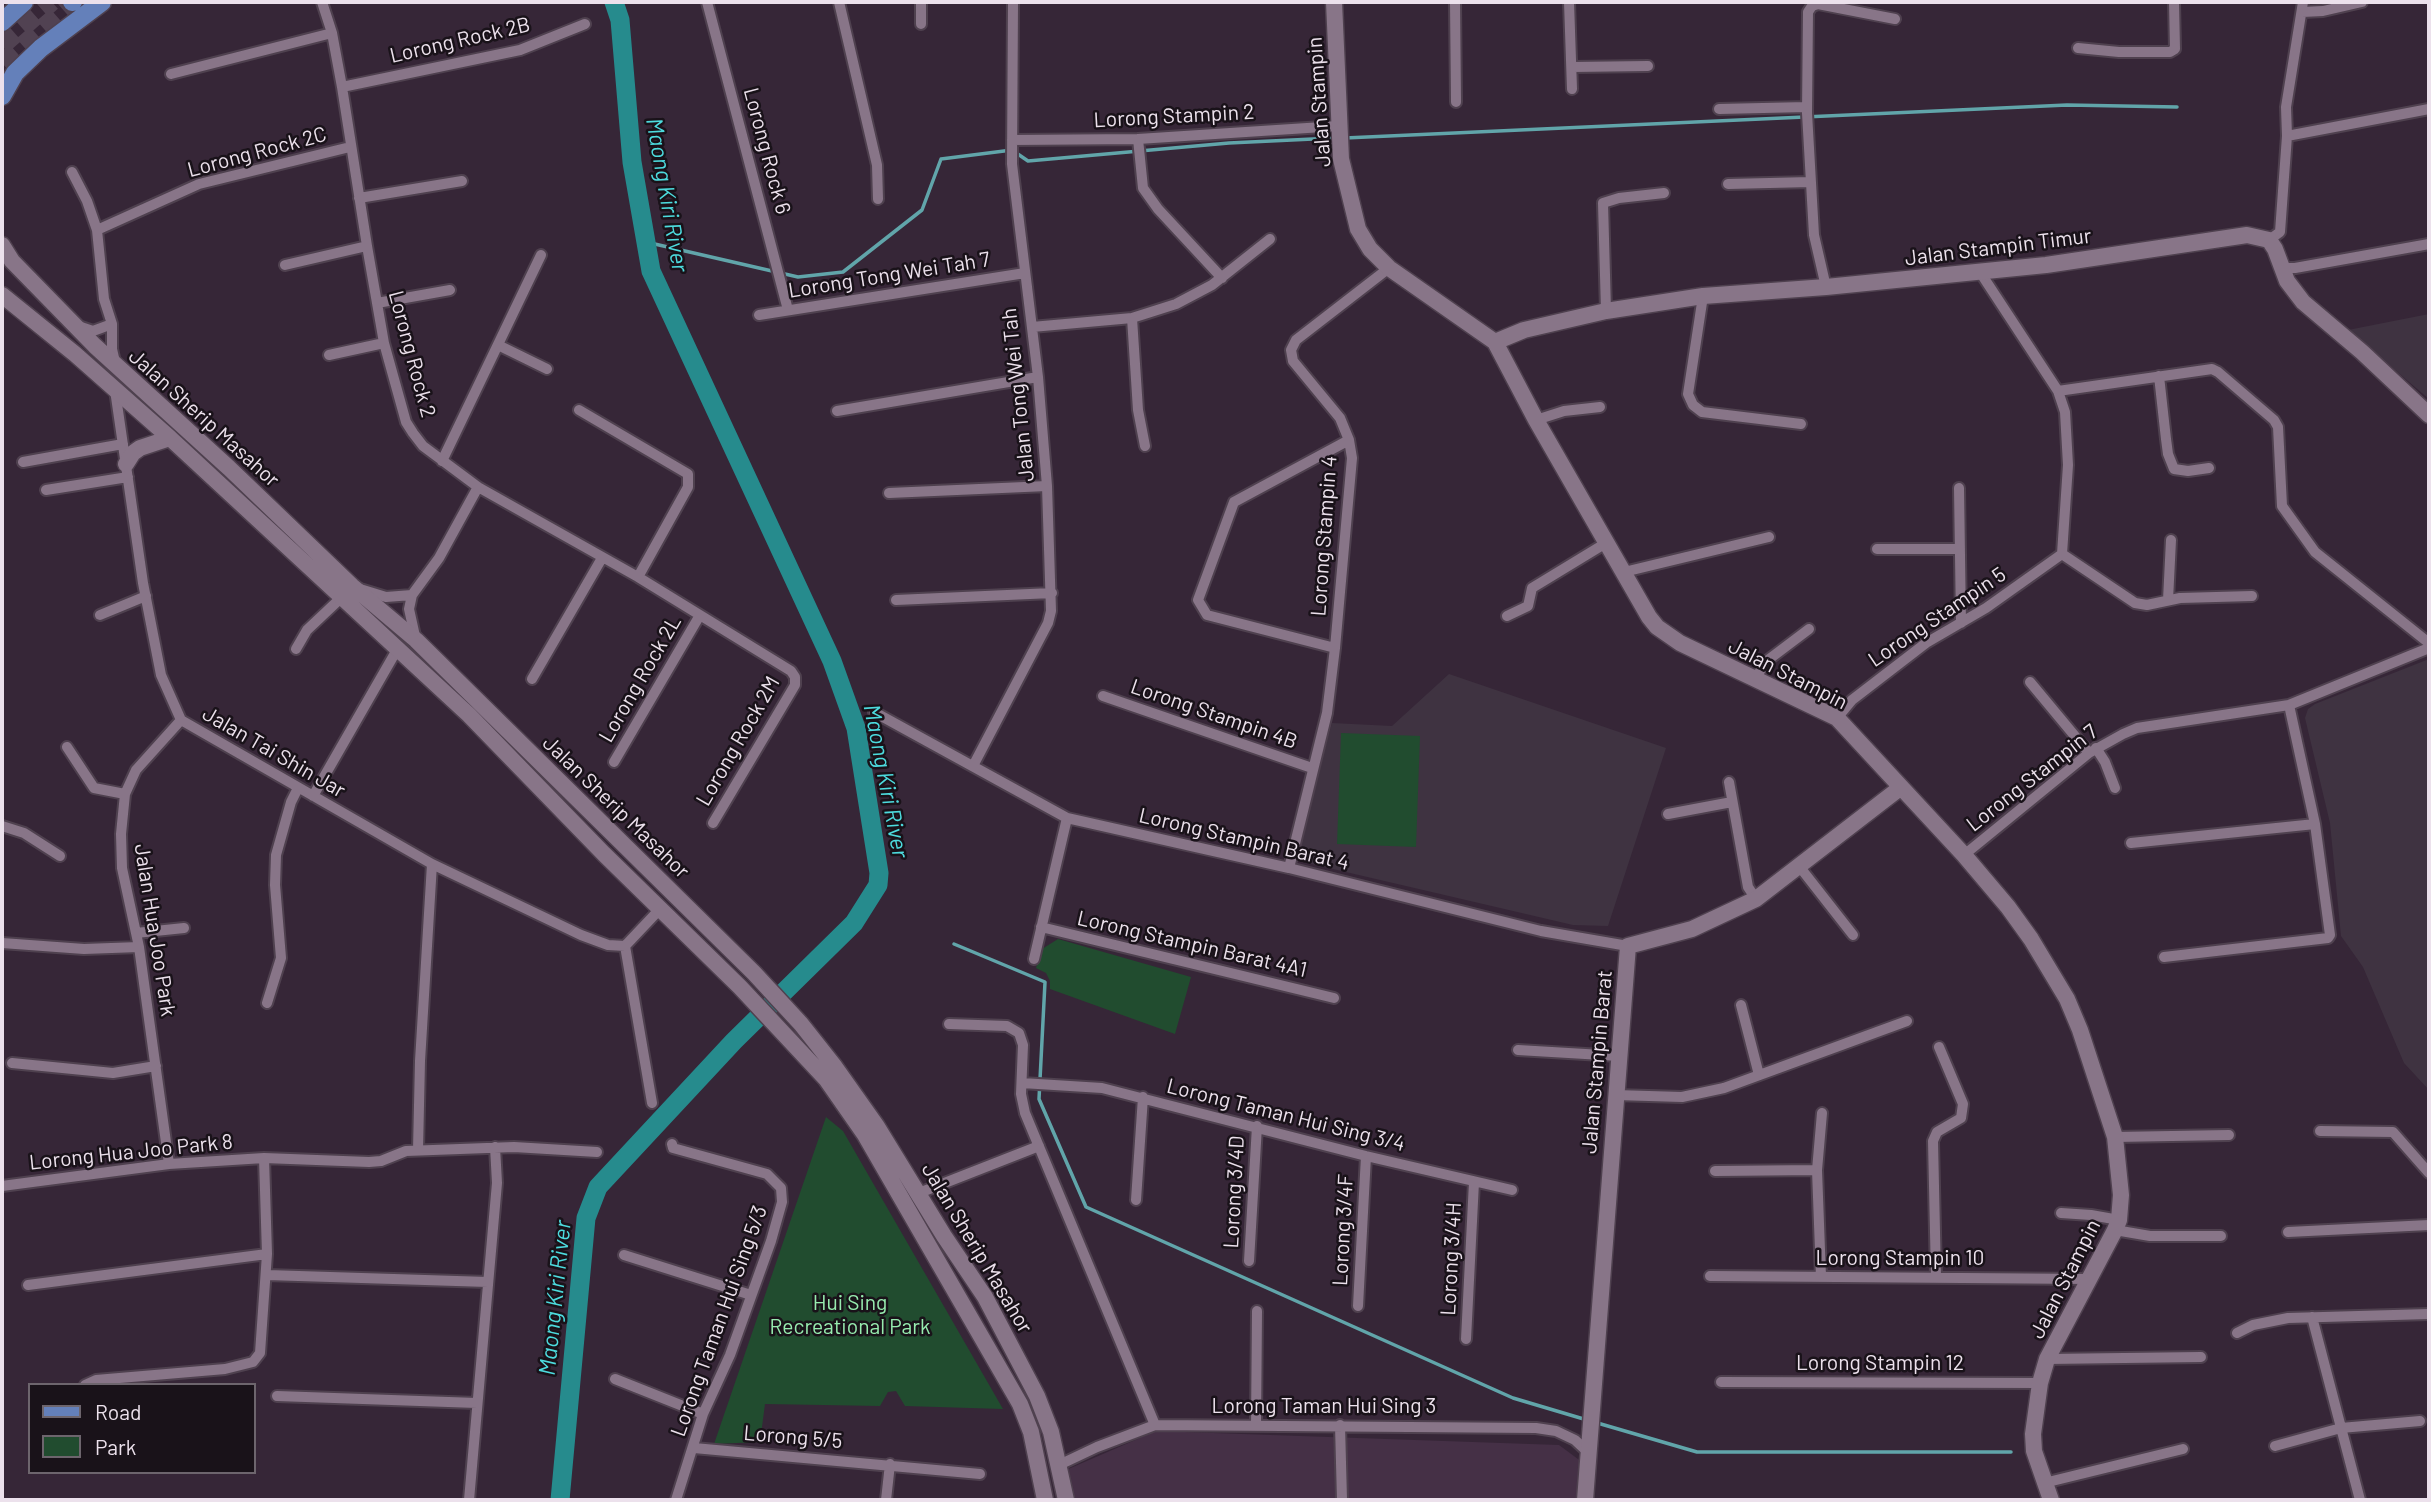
<!DOCTYPE html>
<style>
body{margin:0}
#map{position:relative;width:2431px;height:1502px;overflow:hidden;background:#362637;font-family:Barlow,sans-serif}
canvas{display:block}
.frame{position:absolute;inset:0;border:4px solid #ece1ec;pointer-events:none}
.legend{position:absolute;left:28px;top:1383px;width:228px;height:91px;box-sizing:border-box;background:#191219;border:2px solid #6d656d;margin:0;padding:9px 12px;list-style:none;font-size:21px;color:#ece1ec}
.legend li{display:flex;align-items:center;gap:14px;height:35px}
.legend b{width:35px;border:2px solid #6d656d}
</style>
<div id="map">
<canvas width="2431" height="1502"></canvas>
<div class="frame"></div>
<ul class="legend">
<li><b style="height:9px;background:#6480ba"></b>Road</li>
<li><b style="height:19px;background:#214c2f"></b>Park</li>
</ul>
</div>
<script>
const ctx = document.querySelector('canvas').getContext('2d');
ctx.lineJoin = 'round';
function fill(path, color) { ctx.fillStyle = color; ctx.fill(path, 'evenodd'); }
const poly = rows => new Path2D(rows.map(r => 'M' + r).join(''));
function strokePath(path, color, width, dash) { ctx.strokeStyle = color; ctx.lineWidth = width; ctx.lineCap = dash ? 'butt' : 'round'; ctx.setLineDash(dash || []); ctx.stroke(path); }
function write(font, color, halo, rows, align = 'center') {
  ctx.font = font + ' Barlow,sans-serif'; ctx.lineWidth = 5; ctx.setLineDash([]); ctx.textBaseline = 'middle'; ctx.strokeStyle = halo; ctx.fillStyle = color; for (const [text, x, y, turn = 0] of rows) {
    ctx.save(); ctx.translate(x, y); ctx.rotate((+turn || 0) * Math.PI / 180); ctx.textAlign = isNaN(turn) ? turn : align; if (halo) ctx.strokeText(text, 0, 0); ctx.fillText(text, 0, 0); ctx.restore();
  }
}
const built = poly([
 [1156,1431,1559,1445,1582,1462,1578,1500,1072,1500,1066,1470]
]);
const education = poly([
 [2429,314,2429,399,2348,330],
 [2429,659,2429,1090,2404,1063,2363,967,2341,936,2330,823,2305,718,2308,709,2315,704],
 [1449,674,1666,748,1608,926,1573,925,1436,893,1303,862,1296,852,1332,723,1392,726]
]);
const green = poly([
 [1341,733,1420,736,1416,847,1337,844],
 [1058,939,1191,977,1175,1034,1050,989,1050,981,1046,973,1036,968,1042,949],
 [826,1117,843,1131,1003,1409,905,1406,896,1391,888,1392,880,1406,765,1404,760,1442,714,1444]
]);
const stream = poly([
 [1345,138,2067,105,2177,107],
 [646,242,798,277,843,272,922,210,941,159,1012,150,1028,161,1229,143,1334,138],
 [954,944,1045,982,1039,1099,1086,1207,1513,1398,1587,1420],
 [1594,1422,1697,1452,2011,1452]
]);
const river = poly([
 [560,1500,586,1218,598,1187,734,1041,854,923,878,885,879,873,856,728,832,661,651,271,632,162,620,20,614,2]
]);
const primaryTunnel = poly([
 [2,46,52,2],
 [2,63,72,2]
]);
const street = poly([
 [322,2,332,33,342,87,367,246,384,343,406,422,413,433,423,446,478,487,638,577,791,671,795,677,795,685,713,823],
 [707,2,788,310],
 [839,2,877,165,878,199],
 [921,2,921,24],
 [1455,2,1456,102],
 [1569,2,1572,89],
 [2302,12,2323,11,2362,2],
 [2078,48,2119,52,2170,52,2175,49,2174,2],
 [1572,67,1648,66],
 [171,74,332,33],
 [342,87,520,50,585,24],
 [1719,109,1807,107],
 [2287,136,2429,109],
 [1138,139,1143,188,1158,209,1222,278],
 [1012,140,1138,139,1338,126],
 [72,172,87,201,97,230,104,299,112,324,112,349,115,362],
 [1728,184,1811,182],
 [359,198,462,181],
 [97,230,199,184,350,147],
 [2269,240,2280,232,2287,136,2286,107,2303,2],
 [285,265,367,246],
 [2282,268,2295,268,2429,244],
 [1980,272,2058,391,2065,412,2068,465,2062,554],
 [1826,287,1814,235,1807,113,1808,12,1812,6,1818,4,1895,19],
 [1703,296,1688,394,1693,405,1702,412,1801,424],
 [377,303,450,290],
 [1606,311,1603,203,1619,198,1664,193],
 [759,315,1025,273],
 [1132,318,1138,410,1145,446],
 [78,326,93,331,112,324],
 [1032,327,1132,318,1176,304,1212,285,1270,239],
 [498,345,547,369],
 [329,355,384,343],
 [2159,376,2166,439,2168,454,2174,469,2188,471,2209,468],
 [115,390,143,583,161,675,181,720,432,864,581,935,608,945,625,946,660,909],
 [2058,391,2212,369,2218,372,2274,420,2278,427,2282,506,2315,552,2429,643],
 [579,410,688,474,688,487,638,577],
 [837,411,1038,377],
 [1536,420,1564,411,1600,407],
 [442,461,541,255],
 [23,462,123,444],
 [1959,488,1961,623],
 [46,490,128,477],
 [889,493,1047,486],
 [1877,549,1960,549],
 [2062,554,2135,603,2147,605,2180,598,2252,596],
 [1624,572,1769,537],
 [360,589,386,597,412,595],
 [896,600,1052,593],
 [2168,600,2171,540],
 [100,615,146,596],
 [1507,616,1528,606,1532,588,1606,543],
 [415,636,409,609,412,595,439,558,478,487],
 [1335,648,1207,615,1198,600,1234,502,1349,440],
 [296,649,307,630,343,596],
 [532,679,602,558],
 [1756,679,1764,663,1809,629],
 [2030,682,2089,753],
 [1103,696,1312,768],
 [874,712,1067,818,1289,868,1541,931,1628,946],
 [1837,718,1852,700,1926,643,1986,608,2062,554],
 [67,747,94,788,125,794],
 [2096,748,2105,762,2115,788],
 [614,762,700,615],
 [973,766,1048,623,1051,611,1047,486,1038,377,1012,164,1013,2],
 [1729,782,1748,887,1756,899],
 [313,796,398,648],
 [1668,814,1732,802],
 [2,826,24,833,60,856],
 [2131,843,2315,824],
 [1964,855,2089,753,2123,734,2137,728,2289,705,2429,648],
 [1799,866,1853,935],
 [1289,868,1327,713,1335,648,1352,458,1349,440,1340,418,1293,361,1291,350,1296,340,1389,268],
 [1041,927,1334,998],
 [136,933,184,928],
 [2,943,84,949,139,947],
 [625,946,652,1103],
 [2164,957,2328,938,2330,935,2315,824,2289,705],
 [1034,959,1067,818],
 [267,1003,281,958,275,885,276,855,291,802,298,788],
 [1741,1005,1759,1075],
 [949,1024,1007,1026,1019,1033,1023,1045,1021,1094,1025,1113,1155,1425],
 [1518,1050,1619,1056],
 [12,1063,113,1073,156,1066],
 [1022,1083,1102,1088,1366,1156,1512,1190],
 [1615,1095,1682,1097,1724,1088,1907,1021],
 [2320,1131,2393,1132,2429,1173],
 [2115,1137,2229,1135],
 [672,1144,673,1148,767,1174,781,1188,782,1202,771,1241,730,1355,703,1414,676,1500],
 [418,1150,420,1061,432,864],
 [169,1164,139,947,122,868,121,834,125,794,136,770,181,720],
 [1715,1171,1817,1170],
 [2,1186,169,1164,264,1158,369,1162,381,1161,406,1151,514,1147,597,1152],
 [919,1193,1039,1146],
 [1136,1200,1143,1097],
 [2061,1213,2091,1215,2119,1220],
 [2115,1230,2150,1236,2221,1236],
 [2288,1232,2429,1225],
 [624,1255,751,1295],
 [1249,1261,1257,1126],
 [267,1275,488,1282],
 [1710,1276,2089,1279],
 [1821,1277,1817,1170,1822,1113],
 [1936,1277,1933,1141,1937,1132,1961,1118,1963,1104,1939,1047],
 [28,1285,267,1254],
 [1358,1306,1366,1156],
 [2312,1317,2360,1500],
 [2237,1333,2253,1325,2288,1318,2429,1314],
 [1466,1339,1474,1182],
 [2047,1359,2201,1357],
 [615,1379,703,1414],
 [1721,1382,2040,1383],
 [85,1385,96,1380,225,1369,253,1362,260,1353,267,1254,264,1158],
 [277,1396,477,1403],
 [1340,1425,1342,1500],
 [1256,1426,1257,1311],
 [2275,1446,2341,1428,2420,1421],
 [694,1448,980,1474],
 [1059,1465,1097,1447,1155,1425,1536,1428,1556,1431,1575,1440,1589,1453],
 [2044,1483,2183,1449],
 [469,1500,497,1183,495,1147],
 [886,1500,890,1464]
]);
const secondary = poly([
 [1334,2,1341,159,1358,229,1370,249,1389,268,1495,342,1536,420,1649,617,1657,627,1680,643,1837,718,1964,855,2008,907,2031,939,2067,999,2080,1030,2115,1137,2121,1195,2119,1220,2115,1230,2047,1359,2040,1383,2033,1434,2034,1451,2051,1500],
 [2,245,12,261,95,346,229,468,352,586,416,640,754,973,801,1024,835,1067,876,1125,944,1236,985,1297,1037,1396,1051,1432,1066,1500],
 [2,295,75,354,170,438,469,715,604,854,740,987,826,1079,865,1135,1020,1404,1031,1432,1045,1500],
 [1495,342,1524,330,1606,311,1703,296,1826,287,2046,265,2247,235,2269,240,2275,249,2287,281,2303,302,2362,352,2429,415],
 [126,464,133,453,140,448,170,438],
 [1585,1500,1628,946,1692,929,1756,899,1900,788]
]);
const primary = poly([
 [72,2,73,2],
 [2,22,24,2],
 [2,96,15,73,41,48,102,2]
]);
const streetNames = [
 ["Lorong Rock 2B",460,40,-13],
 ["Jalan Stampin",1319,102,-94],
 ["Lorong Stampin 2",1174,116,-3],
 ["Lorong Rock 6",767,151,75],
 ["Lorong Rock 2C",257,152,-15],
 ["Jalan Stampin Timur",1998,247,-7],
 ["Lorong Tong Wei Tah 7",889,275,-9],
 ["Lorong Rock 2",412,354,75],
 ["Jalan Tong Wei Tah",1018,395,-96],
 ["Jalan Sherip Masahor",204,418,42],
 ["Lorong Stampin 4",1324,536,-86],
 ["Lorong Stampin 5",1937,617,-34],
 ["Jalan Stampin",1788,674,27],
 ["Lorong Rock 2L",640,679,-60],
 ["Lorong Stampin 4B",1214,714,19],
 ["Lorong Rock 2M",738,741,-60],
 ["Jalan Tai Shin Jar",274,752,30],
 ["Lorong Stampin 7",2032,778,-38],
 ["Jalan Sherip Masahor",616,807,44],
 ["Lorong Stampin Barat 4",1244,839,13],
 ["Jalan Hua Joo Park",155,930,81],
 ["Lorong Stampin Barat 4A1",1192,944,13],
 ["Jalan Stampin Barat",1597,1062,-85],
 ["Lorong Taman Hui Sing 3/4",1286,1115,14],
 ["Lorong Hua Joo Park 8",131,1152,-6],
 ["Lorong 3/4D",1234,1192,-87],
 ["Lorong 3/4F",1343,1230,-87],
 ["Jalan Sherip Masahor",977,1248,59],
 ["Lorong Stampin 10",1900,1258],
 ["Lorong 3/4H",1451,1259,-87],
 ["Jalan Stampin",2065,1279,-63],
 ["Lorong Taman Hui Sing 5/3",719,1321,-70],
 ["Lorong Stampin 12",1880,1363],
 ["Lorong Taman Hui Sing 3",1324,1406],
 ["Lorong 5/5",793,1437,5]
];
const parkNames = [
 ["Hui Sing",850,1303],
 ["Recreational Park",850,1327]
];
const waterNames = [
 ["Maong Kiri River",667,195,80],
 ["Maong Kiri River",886,781,79],
 ["Maong Kiri River",555,1298,-84]
];
fill(built, '#453046');
fill(education, '#3f3341');
fill(green, '#214c2f');
strokePath(stream, '#61a5aa', 3.5);
strokePath(river, '#268b8d', 19);
strokePath(primaryTunnel, '#514252', 18, [18, 9]);
strokePath(street, '#4f414f', 14);
strokePath(secondary, '#4f414f', 19);
strokePath(primary, '#4f414f', 21);
strokePath(street, '#887588', 10);
strokePath(secondary, '#887588', 16);
strokePath(primary, '#6480ba', 18);
write('21px', '#ece1ec', '#191219', streetNames);
write('21px', '#97ecaf', '#191219', parkNames);
write('italic 23px', '#4ddbde', '#191219', waterNames);
</script>
